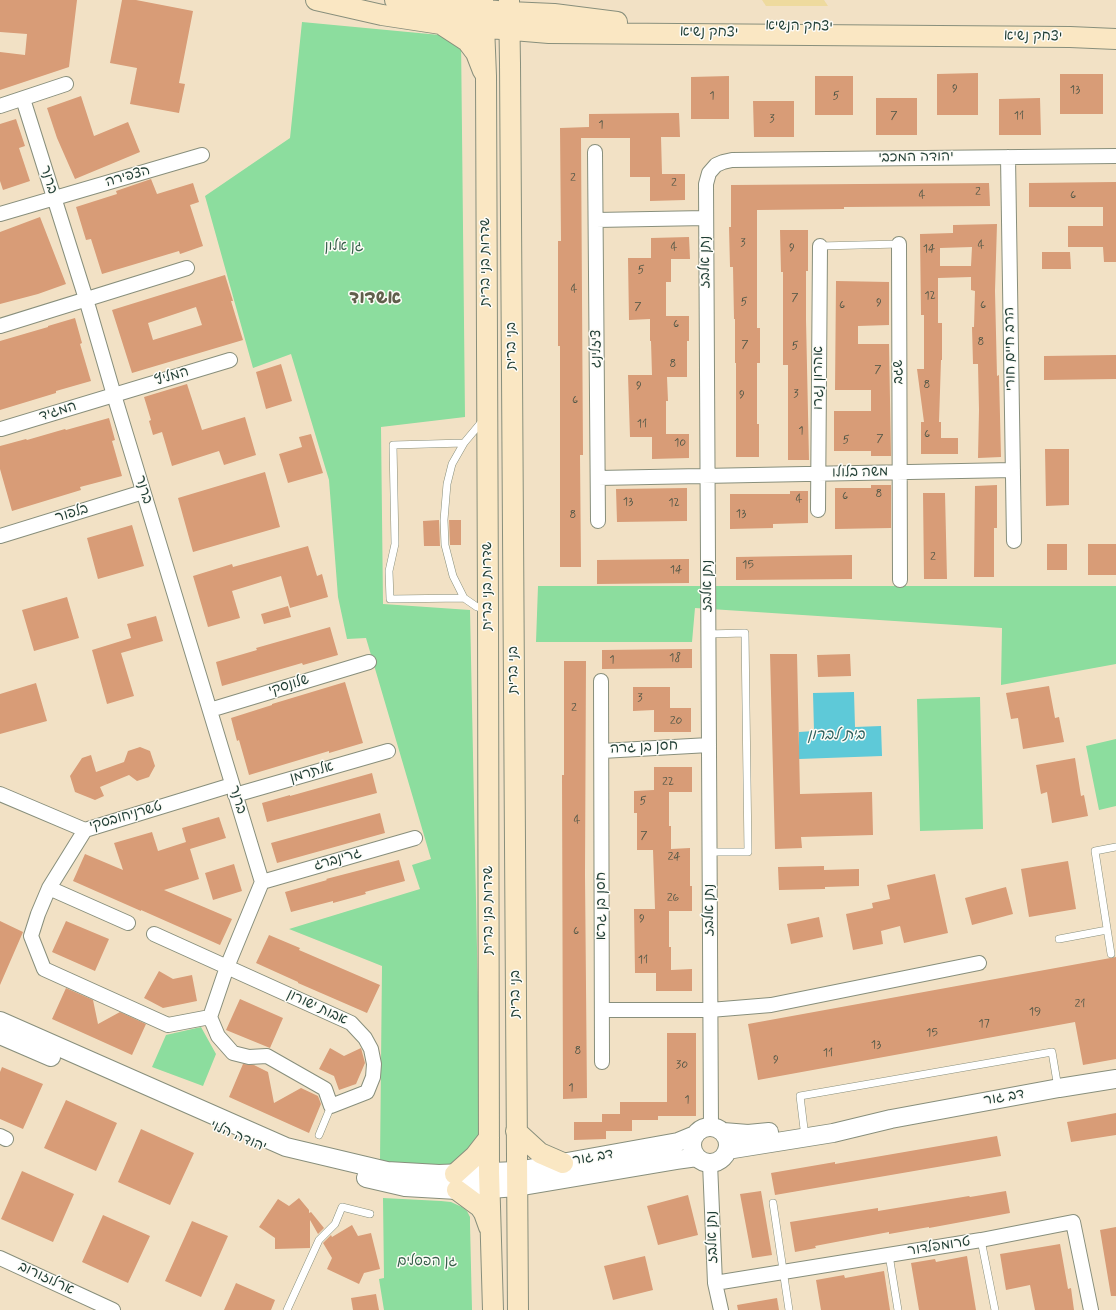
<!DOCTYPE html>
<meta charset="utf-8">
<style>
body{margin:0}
canvas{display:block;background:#f2e1c5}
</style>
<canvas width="1116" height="1310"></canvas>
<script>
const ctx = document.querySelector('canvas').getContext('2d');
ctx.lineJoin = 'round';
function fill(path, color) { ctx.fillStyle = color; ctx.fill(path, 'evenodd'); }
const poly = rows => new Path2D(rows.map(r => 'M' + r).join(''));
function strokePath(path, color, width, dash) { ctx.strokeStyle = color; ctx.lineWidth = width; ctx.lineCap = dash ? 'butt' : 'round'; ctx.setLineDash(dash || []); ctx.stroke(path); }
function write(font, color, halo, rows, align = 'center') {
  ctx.font = font + ' Mynerve,"Playpen Sans Hebrew",sans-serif'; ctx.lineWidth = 3; ctx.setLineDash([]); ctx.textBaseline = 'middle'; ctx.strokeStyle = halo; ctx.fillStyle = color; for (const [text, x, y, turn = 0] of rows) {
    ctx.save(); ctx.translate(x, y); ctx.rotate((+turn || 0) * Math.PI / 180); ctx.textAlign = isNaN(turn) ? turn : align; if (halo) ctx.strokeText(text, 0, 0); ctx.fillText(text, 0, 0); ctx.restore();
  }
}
const green = poly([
 [302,22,461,37,465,417,381,427,383,604,470,610,481,1142,445,1170,380,1161,382,966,289,929,420,889,412,865,431,859,366,638,347,639,338,597,329,480,291,354,253,368,205,196,290,138],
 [538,586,1116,586,1116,664,1001,685,1002,628,695,608,692,642,536,642],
 [980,697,983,829,920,831,917,699],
 [1116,739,1116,806,1099,810,1086,746],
 [201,1027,216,1054,203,1086,152,1067,166,1035],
 [383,1198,441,1201,451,1202,462,1207,467,1211,470,1217,470,1224,472,1310,384,1310,379,1279,384,1278]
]);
const sand = poly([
 [762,0,824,0,828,6,766,6]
]);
const water = poly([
 [854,692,855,727,881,726,882,756,799,759,799,732,814,731,813,693]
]);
const building = poly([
 [0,0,77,0,69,67,0,90,0,52,25,55,27,34,0,32],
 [122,0,136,0,193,11,179,83,185,84,179,113,130,104,137,68,110,63],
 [978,73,978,115,937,115,937,74],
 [1060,74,1103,74,1103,114,1060,114],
 [729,76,729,119,691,119,691,77],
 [815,76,853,76,853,115,815,115],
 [81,96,94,136,128,122,140,152,75,179,57,138,47,108],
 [876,98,917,98,917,135,876,135],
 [1040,98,1041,135,999,135,999,99],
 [753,101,794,101,794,137,754,137],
 [679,113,680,137,661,137,662,174,685,174,685,200,650,201,650,177,630,177,630,138,581,138,583,455,580,455,581,567,560,567,560,346,558,346,558,241,561,241,560,128,589,127,589,114],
 [16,119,25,146,19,148,30,181,3,190,0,181,0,124],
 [151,179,157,194,193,183,199,202,190,205,203,246,180,254,179,251,102,274,91,239,86,240,76,207,117,194,116,191],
 [1116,182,1116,262,1104,262,1103,247,1068,247,1068,226,1103,226,1103,207,1029,207,1029,183],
 [989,183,990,206,844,207,844,209,757,210,757,328,760,328,760,363,757,363,757,424,759,424,759,457,736,457,736,363,735,363,735,319,734,319,733,267,730,267,729,227,731,227,731,185],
 [40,217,66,284,38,294,0,304,0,232],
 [997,224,995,291,997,376,999,375,1001,457,978,458,979,410,978,364,973,364,972,327,974,327,975,291,971,290,971,277,938,278,938,323,942,323,942,360,941,360,939,422,941,422,941,438,958,438,958,454,921,454,921,422,924,422,917,369,924,369,924,315,921,315,920,234,953,233,953,225],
 [972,247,971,266,940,266,940,248],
 [780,230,808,230,808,271,806,271,806,320,809,460,788,460,788,365,783,365,783,272,781,272],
 [689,237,690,259,671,259,671,282,666,282,666,316,689,316,689,341,687,341,687,377,667,377,668,401,666,401,666,434,689,434,689,458,652,459,652,437,630,437,628,375,652,375,651,341,650,341,650,319,629,320,628,258,651,258,651,238],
 [1042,252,1070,252,1071,269,1042,269],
 [225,275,233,301,231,301,243,340,132,373,112,310],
 [196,307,202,325,153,340,148,323],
 [836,281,889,282,889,325,858,326,858,344,889,344,891,456,871,456,871,451,834,451,834,411,871,411,871,390,835,390],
 [75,318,82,343,80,344,91,381,56,391,56,393,0,410,0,341,48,327,48,326],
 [1116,355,1116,379,1044,380,1044,356],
 [281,364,292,401,266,409,256,372],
 [187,384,202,430,245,417,256,455,224,465,219,451,172,466,162,432,153,435,149,421,151,420,144,397],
 [109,418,115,440,112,441,122,476,80,487,81,490,12,511,0,469,0,446,26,439,27,440,65,429,66,430],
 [311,434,323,473,288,483,279,454,302,447,299,437],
 [1045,449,1069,449,1069,505,1046,506],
 [265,472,280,527,193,552,178,498],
 [871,485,891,485,891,528,835,529,835,488,871,488],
 [997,485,997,528,994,528,994,577,974,577,975,486],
 [687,488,687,521,617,522,616,489],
 [790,491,808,491,808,523,773,524,773,528,730,529,730,494,790,494],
 [923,493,945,493,947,579,924,579],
 [439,520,440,546,424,546,423,521],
 [449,520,461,520,461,545,450,545],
 [132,525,144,566,98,579,87,538],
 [1047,544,1067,544,1067,570,1047,570],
 [1088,544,1116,544,1116,575,1088,575],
 [308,546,317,576,322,574,328,597,290,608,281,576,232,591,240,618,208,627,193,576,232,564,233,567],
 [852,555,852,579,736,580,736,557],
 [689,559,689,583,597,584,597,560],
 [67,597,79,638,34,651,22,610],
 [288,606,291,617,264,624,261,614],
 [156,616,163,641,121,653,134,696,107,704,92,650,131,638,127,624],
 [330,627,338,655,303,665,302,663,222,686,216,662,257,650,256,648],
 [692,649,692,668,602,669,602,650],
 [770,654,797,654,800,794,872,792,873,835,801,837,802,848,775,849],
 [850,654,851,676,818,677,817,655],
 [564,661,586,661,585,875,587,1098,563,1099,562,775,564,775],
 [345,682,363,743,329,753,329,751,249,775,239,740,237,741,231,718,272,705,272,704],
 [36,683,47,721,0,734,0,694],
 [1049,686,1055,718,1059,717,1064,742,1023,749,1018,718,1011,719,1006,693],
 [633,687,670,687,670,708,691,708,691,732,654,732,654,710,633,711],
 [140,747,150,751,155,766,149,777,137,781,129,775,100,787,104,796,95,800,75,792,70,776,82,758,91,755,96,772,124,762,128,751],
 [1075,758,1081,796,1084,795,1088,816,1052,823,1047,792,1041,794,1036,765],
 [654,767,692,767,692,792,669,792,669,826,671,826,671,849,690,848,690,886,692,886,692,911,669,911,669,947,671,947,671,970,692,969,692,991,656,991,656,973,635,973,634,909,655,909,653,850,637,850,637,813,634,813,634,791,654,790],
 [372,773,377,793,267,822,262,803,290,795,290,796],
 [380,813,385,833,277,863,271,843],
 [219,817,226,838,190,849,199,879,164,890,232,919,220,945,141,910,141,911,73,881,85,854,123,870,114,843,152,832,158,851,186,842,182,828],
 [399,860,405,881,365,892,366,894,333,903,333,901,291,912,285,892,327,880,326,879],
 [1068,861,1076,909,1029,917,1021,869],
 [234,864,242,891,213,900,205,873],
 [824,866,824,870,859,869,859,886,825,887,825,889,779,890,778,867],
 [935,874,948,933,904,943,900,926,881,931,883,944,853,950,846,914,873,908,872,903,890,899,887,885],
 [1006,887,1013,914,972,925,965,898],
 [819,917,823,937,791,944,787,924],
 [0,921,23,932,0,985],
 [66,921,109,939,95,971,52,952],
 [269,935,300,948,299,950,380,985,367,1013,298,983,298,982,256,963],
 [1116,957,1116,1059,1083,1065,1075,1022,758,1080,748,1024],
 [159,971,173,979,192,975,197,1001,163,1008,144,998],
 [66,988,93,1000,98,1024,120,1012,146,1024,132,1055,52,1019],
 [240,999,283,1018,270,1048,226,1030],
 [667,1033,696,1033,696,1116,658,1116,658,1120,632,1120,632,1131,606,1131,606,1139,574,1140,574,1122,602,1122,602,1114,620,1114,620,1102,667,1102],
 [330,1048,344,1056,361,1048,365,1063,356,1084,339,1090,334,1076,319,1069],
 [243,1064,254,1065,268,1072,274,1103,301,1088,318,1096,321,1104,309,1133,229,1097],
 [2,1067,43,1084,23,1129,0,1119,0,1072],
 [66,1100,117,1123,96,1171,44,1148],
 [1116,1113,1116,1135,1071,1142,1067,1122],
 [141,1129,194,1153,170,1205,118,1182],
 [997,1136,1001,1156,775,1195,771,1173,835,1162,835,1164],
 [22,1171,74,1194,53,1242,1,1219],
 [761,1191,772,1255,752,1258,740,1194],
 [1006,1191,1010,1213,929,1228,929,1227,889,1234,889,1232,841,1241,815,1246,816,1248,795,1252,790,1222,878,1208,878,1211,969,1196,970,1197],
 [688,1195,698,1235,658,1245,647,1206],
 [299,1198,309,1210,309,1213,311,1212,324,1228,318,1234,310,1220,310,1248,275,1249,275,1238,259,1227,278,1199,289,1206],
 [103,1215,150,1236,128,1283,82,1262],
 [192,1221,228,1236,201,1297,165,1281],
 [352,1225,358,1236,371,1233,380,1269,364,1273,359,1284,327,1269,332,1258,323,1243,331,1235,332,1237],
 [1116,1227,1116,1296,1111,1296,1100,1230],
 [1060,1244,1068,1289,1071,1288,1074,1310,1035,1310,1030,1285,1006,1290,1000,1254],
 [645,1256,653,1290,613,1300,604,1266],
 [967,1256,976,1310,919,1310,911,1263,935,1259,936,1262],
 [884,1271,890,1310,821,1310,816,1280,844,1275,845,1278],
 [236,1283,275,1300,271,1310,224,1310],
 [376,1294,379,1310,353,1310,351,1298],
 [777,1298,779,1310,738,1310,737,1305]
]);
const service = poly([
 [820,246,899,244],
 [484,419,464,443,452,464,447,484,444,520,445,545,453,576,464,598,477,607,487,610],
 [464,443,393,445,395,544,389,571,390,599,464,598],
 [708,634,745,633,748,852,709,852],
 [1059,939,1107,930],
 [1111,954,1095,851,1116,847],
 [319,1135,331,1106],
 [805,1137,800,1096,1052,1052,1058,1088],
 [773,1203,789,1310],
 [981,1240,995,1310],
 [889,1255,898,1310],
 [287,1310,319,1240,335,1224,342,1207,370,1214]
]);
const minor = poly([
 [23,99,86,299,114,395,262,882],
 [0,106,66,84],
 [595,152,598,521],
 [1008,157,1014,541],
 [0,214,202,155],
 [596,220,706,218],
 [899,244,900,580],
 [0,326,187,268],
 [1,429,230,360],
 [598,478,1013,470],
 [818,510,820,246],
 [0,536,143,492],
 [601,681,602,1062],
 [210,710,369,662],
 [602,751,709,745],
 [0,794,85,830,232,785],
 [235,795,388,751],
 [85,830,49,888,38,914,31,936,44,969,168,1025,210,1017],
 [262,882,415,838],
 [49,888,128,923],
 [154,934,227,967,351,1023,365,1038,371,1049,374,1064,373,1077,367,1092,331,1106,325,1089,267,1056,249,1057,233,1053,218,1036,210,1017,227,967,262,882],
 [602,1010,710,1010,771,1005,979,963],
 [711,1127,706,184,709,173,716,165,723,162,732,160,1116,156],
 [0,1136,6,1139],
 [710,1163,715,1283,721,1310],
 [0,1258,113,1310],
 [715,1283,981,1240,1073,1222,1091,1310]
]);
const tertiary = poly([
 [0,1021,286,1147,387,1171,439,1174,517,1171,678,1142,695,1135],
 [0,1035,51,1057],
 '692 1145a18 18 0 1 1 36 0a18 18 0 1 1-36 0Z',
 [723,1132,748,1134,769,1132],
 [727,1150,833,1133,891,1119,1059,1088,1116,1079],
 [366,1178,405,1187,457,1190,490,1189,517,1187,677,1160,697,1157]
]);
const secondary = poly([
 [316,0,382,15,441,24,549,33,1070,37,1116,39],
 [395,0,437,6,509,12,554,14,617,22],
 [483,0,486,76,488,611,489,1172,493,1310],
 [509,0,510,63,518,1310],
 [444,26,467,41,476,53,483,71],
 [516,1131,540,1153,563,1163],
 [455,1174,475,1156,489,1138],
 [457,1190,480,1207,484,1213,489,1227]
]);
const numberNames = [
 ["9",955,89],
 ["13",1075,90],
 ["1",712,96],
 ["5",836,96],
 ["7",894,116],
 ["11",1019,116],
 ["3",772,119],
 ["1",601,125],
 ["2",573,178],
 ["2",674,183],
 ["2",978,192],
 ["4",922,195],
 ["6",1073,195],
 ["3",743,243],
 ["4",981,245],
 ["4",674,247],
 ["9",792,248],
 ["14",929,249],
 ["5",641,270],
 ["4",574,289],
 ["12",930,296],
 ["7",795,298],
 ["5",744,302],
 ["9",879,303],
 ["6",842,305],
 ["6",983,305],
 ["7",638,307],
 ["6",676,324],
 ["8",981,342],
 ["7",745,345],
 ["5",795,346],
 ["8",673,364],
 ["7",878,370],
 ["8",927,385],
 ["9",639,386],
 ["3",796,394],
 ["9",742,395],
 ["6",575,400],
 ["11",642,424],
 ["1",801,431],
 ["6",927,434],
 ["7",880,439],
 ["5",846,440],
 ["10",680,443],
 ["8",879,494],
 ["6",845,496],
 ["4",799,499],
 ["13",628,502],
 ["12",674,503],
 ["13",741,514],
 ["8",573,515],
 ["2",933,557],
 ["15",748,565],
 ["14",676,570],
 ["18",675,658],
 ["1",612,660],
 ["3",640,698],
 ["2",574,708],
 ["20",676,721],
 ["22",668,782],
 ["5",643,801],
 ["4",577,820],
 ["7",644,836],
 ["24",674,857],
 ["26",673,898],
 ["9",642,919],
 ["6",576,931],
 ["11",643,960],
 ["21",1080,1004],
 ["19",1035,1012],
 ["17",984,1024],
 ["15",932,1033],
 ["13",876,1045],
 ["8",578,1051],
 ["11",828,1053],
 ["9",776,1060],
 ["30",682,1065],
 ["1",571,1088],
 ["1",687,1100]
];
const streetNames = [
 ["יצחק הנשיא",799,27,1],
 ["יצחק נשיא",709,33,1],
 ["יצחק נשיא",1033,37,1],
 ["יהודה המכבי",916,158,-1],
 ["הצפירה",128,177,-16],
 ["ברנר",48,180,73],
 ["שדרות בני ברית",486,262,-90],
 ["נתן אלבז",706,262,-90],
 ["בני ברית",512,346,-90],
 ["ציזלינג",597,349,-90],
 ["הרב חיים חורי",1011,349,-91],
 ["שגב",899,372,-90],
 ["המליץ",172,377,-17],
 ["אהרון נגרו",819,378,-90],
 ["המגיד",58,412,-17],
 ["משה בלולו",860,473,-1],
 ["ברנר",143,490,73],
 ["בלפור",72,514,-17],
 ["שדרות בני ברית",488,586,-90],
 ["נתן אלבז",708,586,-90],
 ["בני ברית",514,670,-90],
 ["שלונסקי",289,686,-17],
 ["חסן בן גרה",644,748,-3],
 ["אלתרמן",312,773,-16],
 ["ברנר",237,800,73],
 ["טשרניחובסקי",126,817,-16],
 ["גרינברג",338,860,-16],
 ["חסן בן גרא",602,906,-90],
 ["שדרות בני ברית",489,910,-90],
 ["נתן אלבז",710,910,-90],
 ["בני ברית",516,994,-90],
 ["אבות ישורון",317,1008,25],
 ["דב גור",1004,1098,-10],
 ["יהודה הלוי",238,1137,23],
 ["דב גור",593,1158,-10],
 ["נתן אלבז",713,1237,-92],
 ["טרומפלדור",939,1247,-9],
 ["ארלוזורוב",46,1279,25]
];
const parkNames = [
 ["גן אלון",344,247],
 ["גן הפסלים",427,1262]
];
const waterNames = [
 ["בית לברון",836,736]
];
const districtNames = [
 ["אשדוד",375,299]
];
fill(green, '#8cdd9e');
fill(sand, '#eeda9e');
fill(water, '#5ec9d8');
fill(building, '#d89c77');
strokePath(service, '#888f7c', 8);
strokePath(minor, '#888f7c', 16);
strokePath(tertiary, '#888f7c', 20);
strokePath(secondary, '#888f7c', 22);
strokePath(service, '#fff', 7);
strokePath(minor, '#fff', 14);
strokePath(tertiary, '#fff', 18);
strokePath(secondary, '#fae7c3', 20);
write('12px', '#4d5545', null, numberNames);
write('14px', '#1f3d34', '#fdfcf7', streetNames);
write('14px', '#355d49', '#fdfcf7', parkNames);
write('italic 15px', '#2f605d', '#fdfcf7', waterNames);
write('bold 18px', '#605e4b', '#fdfcf7', districtNames);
</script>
